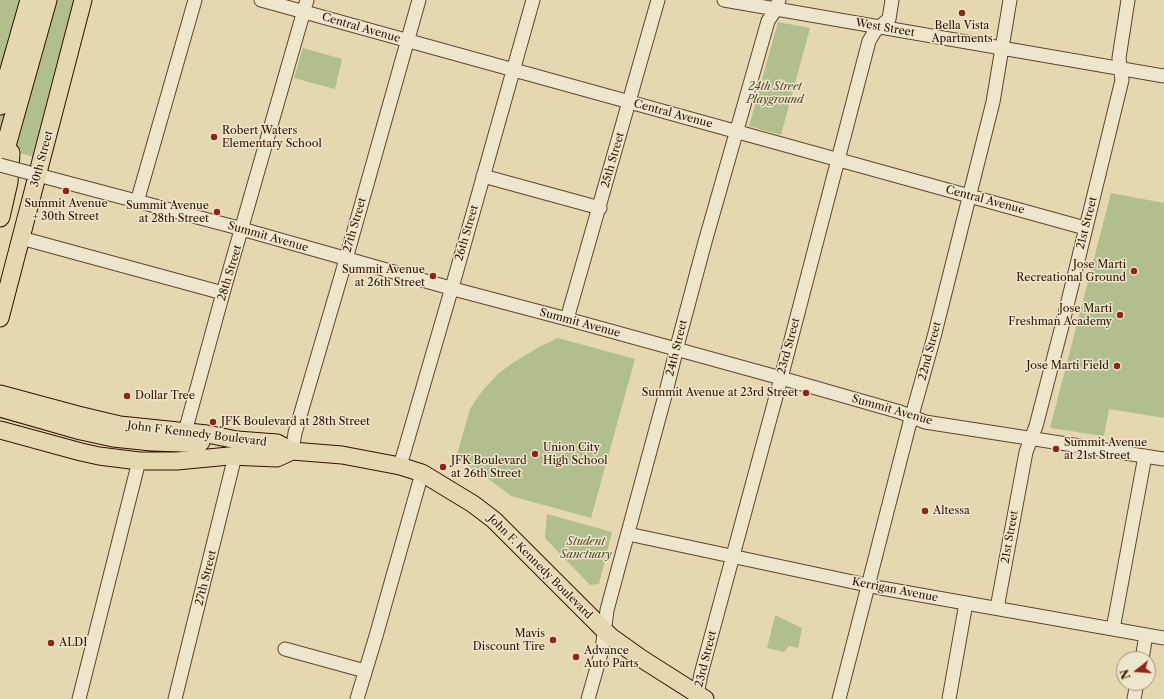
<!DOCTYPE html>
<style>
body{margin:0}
#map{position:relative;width:1164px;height:699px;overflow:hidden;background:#e5d8b0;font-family:"Libre Caslon Text",serif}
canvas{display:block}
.north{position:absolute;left:1116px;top:651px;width:40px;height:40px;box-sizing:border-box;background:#eee6cc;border:1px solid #a2917a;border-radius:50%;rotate:253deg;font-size:11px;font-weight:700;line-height:16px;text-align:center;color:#311200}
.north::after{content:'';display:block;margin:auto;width:14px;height:18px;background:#8f2418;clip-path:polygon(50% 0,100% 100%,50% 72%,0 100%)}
</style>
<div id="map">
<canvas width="1164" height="699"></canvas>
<div class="north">N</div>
</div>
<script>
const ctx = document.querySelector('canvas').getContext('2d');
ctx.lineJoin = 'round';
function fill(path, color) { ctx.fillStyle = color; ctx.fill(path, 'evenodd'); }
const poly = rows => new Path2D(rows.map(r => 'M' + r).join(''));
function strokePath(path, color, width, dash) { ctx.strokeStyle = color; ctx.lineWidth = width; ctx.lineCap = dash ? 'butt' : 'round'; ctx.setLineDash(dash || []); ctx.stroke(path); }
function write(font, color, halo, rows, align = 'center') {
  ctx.font = font + ' "Libre Caslon Text",serif'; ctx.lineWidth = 3; ctx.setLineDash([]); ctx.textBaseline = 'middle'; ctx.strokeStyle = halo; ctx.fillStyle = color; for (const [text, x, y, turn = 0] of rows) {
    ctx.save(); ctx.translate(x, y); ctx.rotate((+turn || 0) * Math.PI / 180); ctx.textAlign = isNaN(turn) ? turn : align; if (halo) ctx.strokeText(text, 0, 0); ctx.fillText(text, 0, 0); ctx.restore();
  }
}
const green = poly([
 [0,0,75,0,35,157,0,148],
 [778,22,810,28,781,135,749,126],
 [303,48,342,59,335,89,294,78],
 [1111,193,1164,203,1164,418,1109,409,1104,436,1050,428],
 [558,338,635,359,591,518,511,496,486,477,456,458,470,409,483,390,498,374,511,364,539,347],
 [547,514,612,532,599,584,590,585,545,538],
 [775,615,802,628,798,648,789,646,784,652,767,648]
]);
const minor = poly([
 [261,0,1085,228],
 [724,0,1164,76],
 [30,173,231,226,461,291,567,319,781,378,900,412,925,422,1164,459],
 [483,176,600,208],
 [137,202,195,0],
 [21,238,223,293],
 [567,319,658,0],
 [185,432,223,293,307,0],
 [292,451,295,433,342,273,419,0],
 [400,466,455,277,533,0],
 [628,534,881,588,1164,638],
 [997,608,1026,452,1036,426,1062,326,1122,80,1119,58,1128,0],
 [1113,629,1145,456],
 [285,649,365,671],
 [1142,659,1146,635],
 [79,699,139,461],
 [175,699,235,456],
 [357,699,376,636,422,473],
 [588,699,602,650,607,610,666,392,679,339,705,242,768,21,776,9,779,0],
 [696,699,701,674,781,378,869,41,875,31,889,19,892,0],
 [839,699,909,426,934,337,993,102,1010,0],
 [949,699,966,603],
 [1134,699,1137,683]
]);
const major = poly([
 [0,318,83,0],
 [0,394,78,415,120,425,207,434,237,440,277,443,292,451,342,455,400,466,422,473,473,504,494,520,611,637,642,659,705,699],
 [0,408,81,431,113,438,152,442,183,443,201,442],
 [0,430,81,452,99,456,139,461,177,461,229,456,277,458,292,451]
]);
const highway = poly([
 [0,105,30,0],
 [0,167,47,0],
 [0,217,8,182,10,153]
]);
const minorBridge = poly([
 [0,165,30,173]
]);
const markers = [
 [962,13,4,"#8f2418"],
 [214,137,4,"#8f2418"],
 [66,191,4,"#8f2418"],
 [217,212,4,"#8f2418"],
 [1134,271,4,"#8f2418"],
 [433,276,4,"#8f2418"],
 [1120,315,4,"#8f2418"],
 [1117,366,4,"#8f2418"],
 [806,393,4,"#8f2418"],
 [127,396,4,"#8f2418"],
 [213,422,4,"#8f2418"],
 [1056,449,4,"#8f2418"],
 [535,454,4,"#8f2418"],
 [443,467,4,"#8f2418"],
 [925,511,4,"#8f2418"],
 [553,640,4,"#8f2418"],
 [51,643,4,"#8f2418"],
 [576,657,4,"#8f2418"]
];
const poiNames = [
 ["Bella Vista",962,26,"center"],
 ["Apartments",962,39,"center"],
 ["Robert Waters",222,131],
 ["Elementary School",222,144],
 ["Summit Avenue",66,204,"center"],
 ["+ 30th Street",66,217,"center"],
 ["Summit Avenue",209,206,"right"],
 ["at 28th Street",209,219,"right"],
 ["Jose Marti",1126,265,"right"],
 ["Recreational Ground",1126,278,"right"],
 ["Summit Avenue",425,270,"right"],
 ["at 26th Street",425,283,"right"],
 ["Jose Marti",1112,309,"right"],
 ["Freshman Academy",1112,322,"right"],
 ["Jose Marti Field",1109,366,"right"],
 ["Summit Avenue at 23rd Street",798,393,"right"],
 ["Dollar Tree",135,396],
 ["JFK Boulevard at 28th Street",221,422],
 ["Summit Avenue",1064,443],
 ["at 21st Street",1064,456],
 ["Union City",543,448],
 ["High School",543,461],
 ["JFK Boulevard",451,461],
 ["at 26th Street",451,474],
 ["Altessa",933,511],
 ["Mavis",545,634,"right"],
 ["Discount Tire",545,647,"right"],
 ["ALDI",59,643],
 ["Advance",584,651],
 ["Auto Parts",584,664]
];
const streetNames = [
 ["Central Avenue",361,28,16],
 ["West Street",885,28,10],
 ["Central Avenue",673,114,15],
 ["30th Street",42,159,-75],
 ["25th Street",613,160,-74],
 ["Central Avenue",985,200,15],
 ["21st Street",1087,223,-76],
 ["27th Street",355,225,-74],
 ["26th Street",467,233,-74],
 ["Summit Avenue",268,237,16],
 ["28th Street",230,273,-73],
 ["Summit Avenue",580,323,15],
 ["23rd Street",789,346,-75],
 ["24th Street",677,348,-76],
 ["22nd Street",930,351,-75],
 ["Summit Avenue",892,410,16],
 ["John F Kennedy Boulevard",197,434,7],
 ["21st Street",1010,537,-80],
 ["John F. Kennedy Boulevard",540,567,45],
 ["27th Street",206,578,-76],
 ["Kerrigan Avenue",895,590,11],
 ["23rd Street",706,659,-76]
];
const parkNames = [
 ["24th Street",775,87],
 ["Playground",775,100],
 ["Student",586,542],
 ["Sanctuary",586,555]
];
fill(green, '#b1bf8e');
strokePath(minor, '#5e442c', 15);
strokePath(major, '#311200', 19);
strokePath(highway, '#311200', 21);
strokePath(minor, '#eee6cc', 13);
strokePath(major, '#e5d8b0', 17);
strokePath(highway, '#e5d8b0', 19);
strokePath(minorBridge, '#5e442c', 15, []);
strokePath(minorBridge, '#eee6cc', 13);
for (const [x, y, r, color] of markers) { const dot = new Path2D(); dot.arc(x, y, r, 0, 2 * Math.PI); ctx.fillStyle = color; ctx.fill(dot); strokePath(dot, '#eee6cc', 1.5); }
write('11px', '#311200', '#eee6cc', poiNames, 'left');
write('11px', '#311200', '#eee6cc', streetNames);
write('italic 11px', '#57462b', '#eee6cc', parkNames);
</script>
